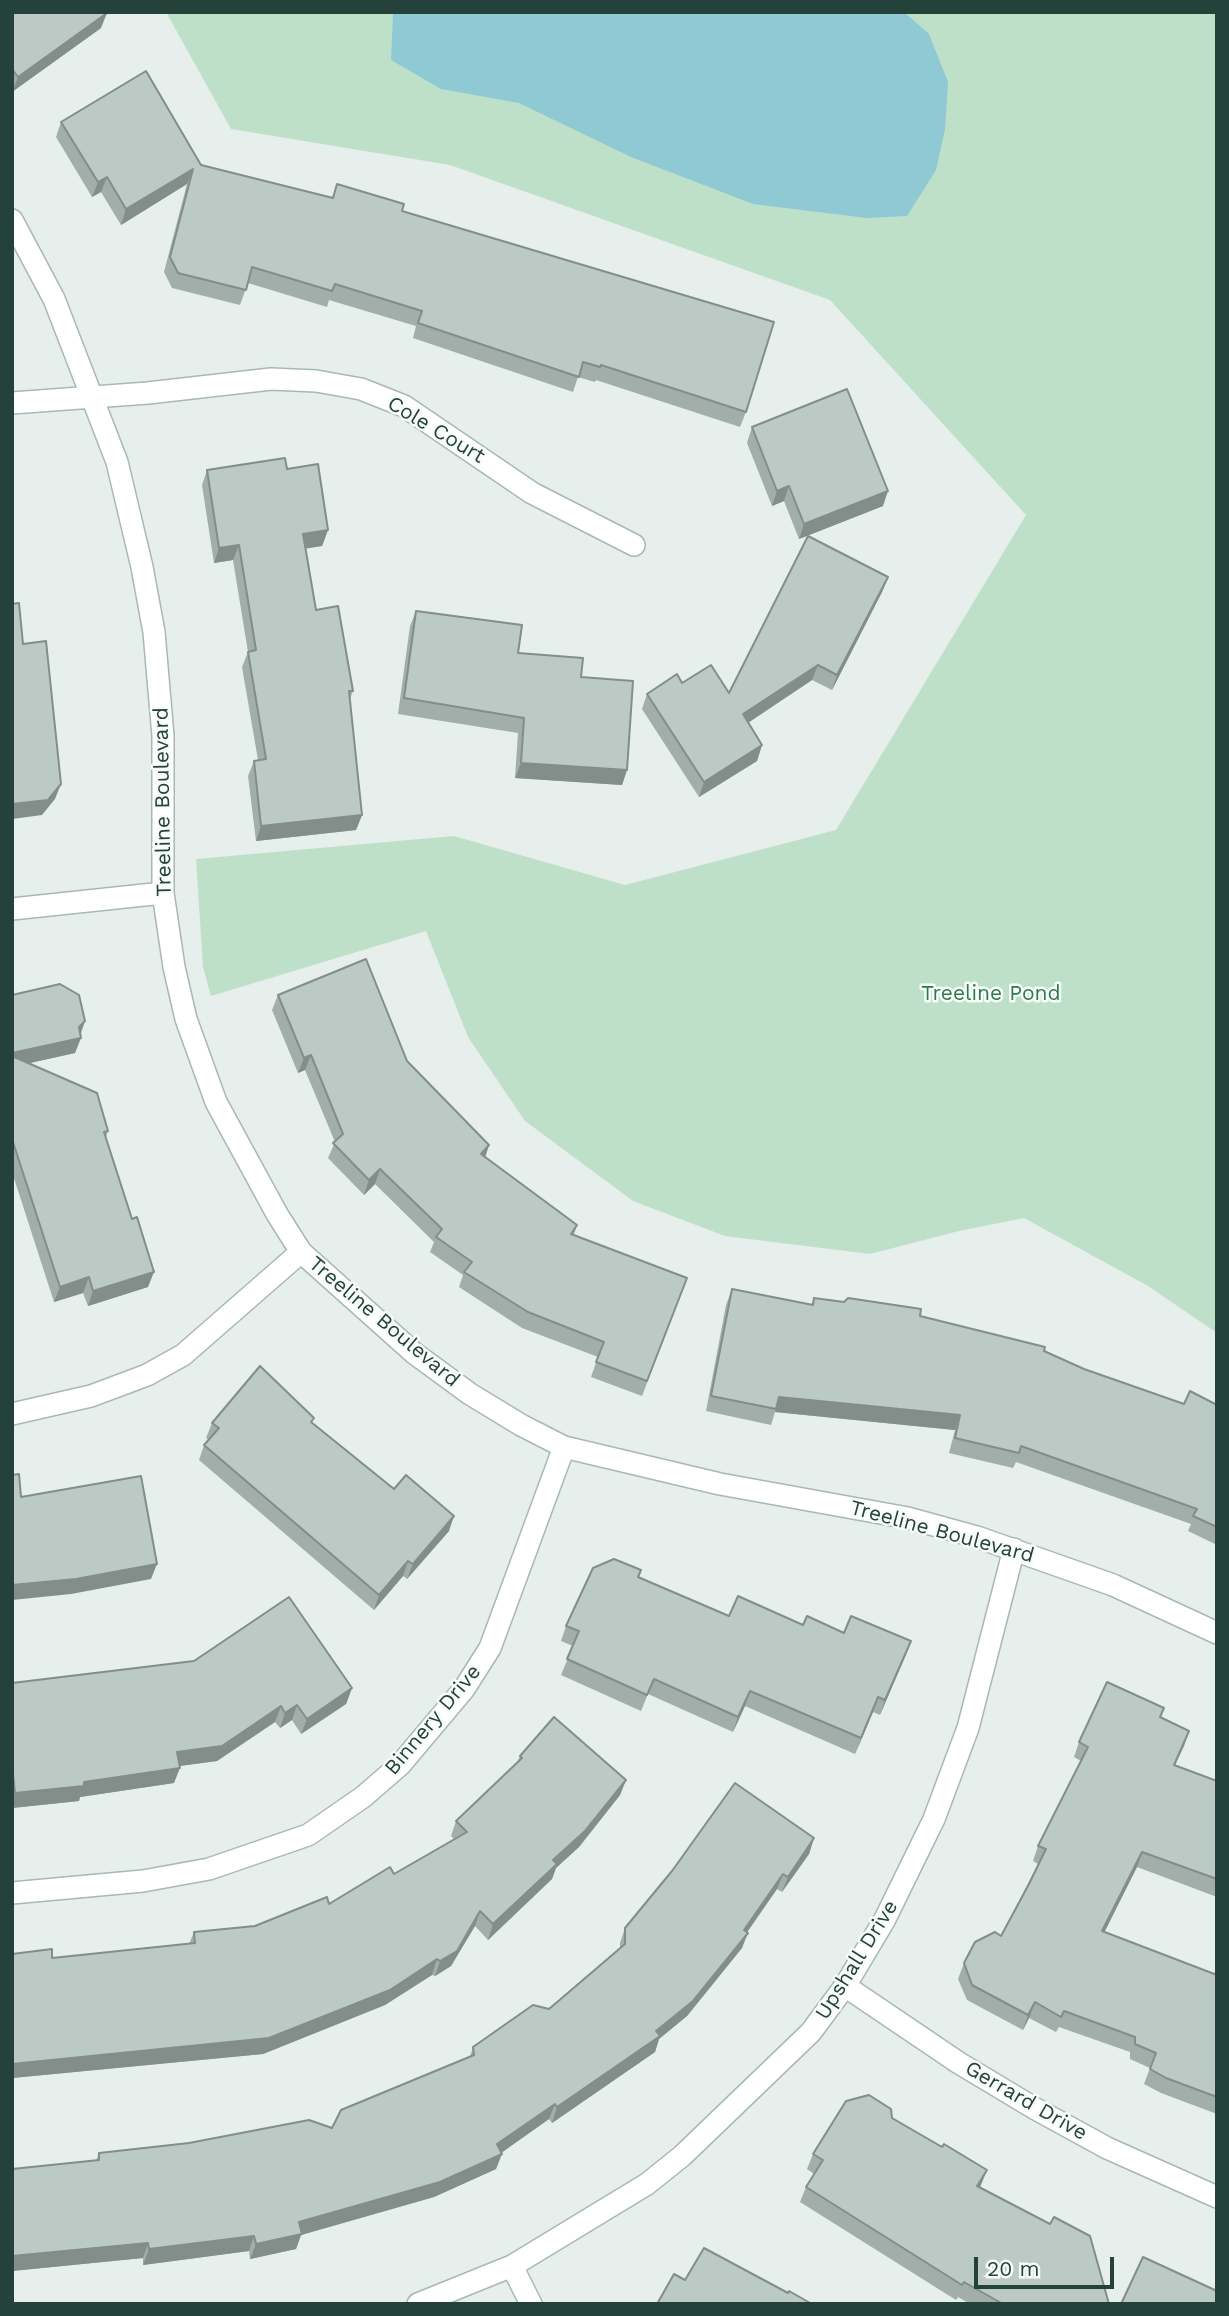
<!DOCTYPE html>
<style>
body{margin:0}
#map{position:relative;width:1229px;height:2316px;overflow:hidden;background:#e6efeb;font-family:"Work Sans",sans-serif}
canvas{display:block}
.frame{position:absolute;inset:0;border:14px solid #24423a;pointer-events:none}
.scale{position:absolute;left:974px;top:2257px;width:140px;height:32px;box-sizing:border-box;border:4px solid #24423a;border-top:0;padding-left:9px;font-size:21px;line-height:24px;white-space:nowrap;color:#24423a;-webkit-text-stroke:5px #f7fbf9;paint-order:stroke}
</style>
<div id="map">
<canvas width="1229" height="2316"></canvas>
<div class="frame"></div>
<div class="scale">20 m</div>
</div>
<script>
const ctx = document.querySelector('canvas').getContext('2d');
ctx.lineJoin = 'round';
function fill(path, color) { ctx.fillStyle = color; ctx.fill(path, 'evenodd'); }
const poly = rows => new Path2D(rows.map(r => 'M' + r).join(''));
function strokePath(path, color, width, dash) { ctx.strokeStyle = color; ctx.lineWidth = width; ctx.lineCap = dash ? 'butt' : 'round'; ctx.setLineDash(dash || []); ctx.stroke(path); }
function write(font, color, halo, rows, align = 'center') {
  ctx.font = font + ' "Work Sans",sans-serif'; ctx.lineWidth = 5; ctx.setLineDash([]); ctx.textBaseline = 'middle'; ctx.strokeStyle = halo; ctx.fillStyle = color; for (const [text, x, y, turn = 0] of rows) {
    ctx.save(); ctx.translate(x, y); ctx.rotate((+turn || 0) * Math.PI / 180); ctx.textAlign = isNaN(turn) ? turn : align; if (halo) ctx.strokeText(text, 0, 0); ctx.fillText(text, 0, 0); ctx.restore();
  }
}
const green = poly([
 [166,12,1217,12,1217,1333,1148,1286,1024,1218,959,1231,870,1254,725,1236,633,1201,525,1121,468,1037,426,931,211,996,203,967,196,859,454,836,625,885,836,830,1026,515,830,300,450,165,231,129]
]);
const water = poly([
 [399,12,904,12,929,34,948,82,945,129,936,170,907,216,867,218,753,204,631,157,519,103,441,89,391,60,393,14]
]);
const street = poly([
 [12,220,54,299,117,462,142,567,154,632,163,736,163,893,174,967,186,1019,216,1102,277,1214,301,1252,414,1353,470,1394,521,1425,564,1447,720,1484,908,1518,977,1537,1113,1585,1217,1633],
 [12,403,148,393,271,379,316,381,361,389,404,406,532,493,634,545],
 [12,909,163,893],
 [12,1414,91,1396,147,1375,183,1355,301,1252],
 [12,1893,143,1881,209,1869,308,1835,363,1797,400,1765,464,1689,490,1648,564,1447],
 [845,1986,959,2063,1034,2108,1107,2148,1217,2197],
 [512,2266,531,2304],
 [418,2304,512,2266,647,2184,682,2156,811,2032,845,1986,885,1919,934,1819,968,1728,1014,1549]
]);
const wall = poly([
 [12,12,101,28,12,92],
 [61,122,201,165,332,198,337,184,402,211,746,412,740,427,596,380,595,382,578,377,573,392,413,338,416,326,329,300,327,307,248,283,240,305,172,288,164,272,187,184,121,225,101,192,92,197,56,137],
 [752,427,883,506,799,539,784,501,772,506,747,443],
 [287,469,328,530,322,546,305,548,316,610,353,691,350,699,362,815,356,830,256,841,248,776,254,761,258,760,242,667,248,652,233,560,214,563,202,485,207,470],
 [888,577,882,592,832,690,812,680,748,723,762,745,757,761,699,797,642,709,647,694,682,683,729,693],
 [416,611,518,653,581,677,627,770,622,785,515,778,518,733,398,714,410,626],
 [12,995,85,1021,75,1053,29,1063,108,1131,106,1137,148,1287,88,1306,83,1293,54,1302,12,1172],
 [278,995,407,1061,489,1145,485,1157,577,1225,574,1235,687,1278,642,1396,591,1377,598,1357,522,1328,459,1287,463,1275,430,1252,434,1242,375,1184,364,1195,328,1158,335,1142,305,1070,298,1073,272,1010],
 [732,1289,811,1305,814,1298,920,1316,1044,1351,1084,1369,1184,1404,1217,1405,1217,1545,1188,1531,1191,1524,1016,1462,1013,1468,949,1453,955,1430,775,1412,771,1425,706,1411,726,1305],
 [212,1423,313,1423,394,1489,449,1531,407,1579,403,1576,374,1610,199,1460,204,1445,209,1440,206,1438],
 [641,1570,639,1577,729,1616,803,1625,844,1633,911,1641,880,1715,873,1712,855,1754,745,1706,733,1732,648,1694,641,1711,561,1675,573,1646,561,1641,566,1626],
 [12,1683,352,1688,346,1704,301,1734,292,1720,280,1728,275,1722,217,1761,179,1766,174,1783,80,1797,79,1801,12,1808],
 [1160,1717,1189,1731,1175,1765,1217,1781,1217,1897,1137,1867,1104,1932,1217,1975,1217,2114,1161,2093,1144,2084,1150,2068,1130,2059,1130,2052,1059,2027,1056,2032,1029,2018,1023,2030,967,2000,958,1979,964,1963,1001,1936,1038,1864,1033,1861,1038,1846,1081,1761,1074,1757,1079,1742],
 [520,1756,626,1780,620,1795,579,1847,556,1868,552,1879,488,1940,475,1926,451,1966,435,1976,432,1975,385,2005,263,2054,12,2078,12,1954,52,1958,189,1944,194,1932,255,1926,329,1904,394,1874,454,1839,451,1836,456,1821,517,1763],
 [814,1838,809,1854,782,1892,777,1889,747,1932,742,1948,687,2016,659,2039,655,2052,552,2123,549,2119,501,2153,496,2169,434,2197,301,2235,296,2249,250,2259,249,2251,143,2265,143,2258,12,2271,12,2169,96,2161,99,2153,332,2128,470,2057,473,2047,549,2009,620,1949,620,1943,625,1928],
 [892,2118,981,2185,980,2187,1109,2304,970,2304,958,2297,956,2300,800,2202,806,2187,814,2174,807,2169,813,2154]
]);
const shadedWall = poly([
 [107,13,101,28,12,92,18,77],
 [193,169,187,184,121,225,126,209],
 [107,177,101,192,92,197,98,182],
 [789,486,784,501,772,506,777,491],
 [888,491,883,506,799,539,804,524],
 [328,530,322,546,297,550,303,534],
 [239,545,233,560,214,563,219,548],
 [888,577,882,592,832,690,837,675],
 [818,665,812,680,737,730,743,714],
 [762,745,757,761,699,797,704,782],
 [521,763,627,770,622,785,515,778],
 [61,784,55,799,42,815,12,819,12,804],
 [362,815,356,830,256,841,261,826],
 [85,1021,79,1036,81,1038,75,1053,12,1067,12,1053,79,1027],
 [311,1055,305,1070,298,1073,304,1058],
 [489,1145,484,1161,481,1154],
 [380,1169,375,1184,364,1195,369,1180],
 [154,1272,148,1287,88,1306,93,1291],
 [89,1277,83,1293,54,1302,60,1287],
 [779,1397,960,1415,955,1430,775,1412],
 [454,1516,449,1531,407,1579,413,1564],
 [408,1561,403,1576,374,1610,379,1595],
 [157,1564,151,1579,71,1594,12,1600,12,1585],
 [911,1641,905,1657,880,1715,885,1700],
 [352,1688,346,1704,301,1734,307,1719],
 [750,1691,745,1706,733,1732,738,1717],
 [878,1697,873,1712,855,1754,861,1738],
 [297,1705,292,1720,280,1728,285,1713],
 [281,1706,275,1722,217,1761,172,1767,177,1752],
 [1189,1731,1184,1746,1168,1780,1174,1765],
 [180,1768,174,1783,80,1797,79,1801,12,1808,12,1800,15,1793],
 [626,1780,620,1795,579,1847,556,1868,552,1879,488,1940,493,1924,553,1860],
 [814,1838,809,1854,782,1892,788,1877],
 [1142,1852,1137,1867,1097,1947,1102,1931],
 [783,1874,777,1889,741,1941,748,1933,742,1948,687,2016,659,2039,655,2052,552,2123,557,2107,656,2031,744,1930],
 [480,1911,475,1926,451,1966,435,1976,440,1961],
 [437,1959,432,1975,385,2005,263,2054,12,2078,12,2064],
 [1035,2002,1029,2018,1023,2030,1028,2015],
 [555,2104,549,2119,494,2158,502,2154,496,2169,434,2197,301,2235,296,2249,250,2259,256,2244,299,2222,497,2144],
 [987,2170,981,2185,971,2201,977,2186],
 [254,2236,249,2251,143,2265,149,2249],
 [148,2243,143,2258,12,2271,12,2256]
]);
const building = poly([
 [12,12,106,12,107,13,18,77,12,69,12,12],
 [146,71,201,165,333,198,337,184,404,204,402,211,774,322,746,412,601,365,600,367,583,362,579,377,418,323,422,311,335,284,332,291,252,267,246,290,178,273,170,257,193,169,126,209,107,177,98,182,61,122,146,71],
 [847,389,888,491,804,524,789,486,777,491,752,427,847,389],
 [285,458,287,469,318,464,328,530,303,534,316,610,338,606,353,691,349,691,362,815,261,826,254,761,266,759,248,652,256,650,239,545,219,548,207,470,285,458],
 [808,536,888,577,837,675,818,665,743,714,762,745,704,782,647,694,677,674,682,683,711,665,729,693,808,536],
 [19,603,23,644,46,641,61,784,48,800,12,804,12,604,19,603],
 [416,611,522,625,518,653,583,658,581,677,633,681,627,770,521,763,524,718,404,698,416,611],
 [366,959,407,1061,489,1145,481,1154,577,1225,571,1234,687,1278,647,1381,596,1362,604,1342,528,1312,464,1272,472,1262,436,1237,442,1229,380,1169,369,1180,333,1143,343,1134,311,1055,304,1058,278,995,366,959],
 [60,984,79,995,85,1021,79,1027,81,1038,12,1053,12,995,60,984],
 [12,1056,97,1093,108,1131,104,1132,132,1219,137,1217,154,1272,93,1291,89,1277,60,1287,12,1139,12,1056],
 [732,1289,813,1305,814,1298,844,1302,848,1298,921,1309,920,1316,1045,1347,1044,1351,1084,1369,1184,1404,1190,1391,1217,1405,1217,1527,1193,1516,1197,1509,1021,1446,1019,1453,955,1438,960,1415,779,1397,776,1409,711,1396,732,1289],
 [260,1366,314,1418,311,1422,394,1489,406,1475,454,1516,413,1564,408,1561,379,1595,204,1445,219,1428,212,1423,260,1366],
 [19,1474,21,1497,141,1476,157,1564,76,1579,12,1585,12,1475,19,1474],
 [614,1559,641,1570,638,1577,729,1616,738,1596,803,1625,807,1616,844,1633,851,1616,911,1641,885,1700,878,1697,861,1738,750,1691,738,1717,654,1679,647,1695,567,1659,579,1631,566,1626,593,1568,614,1559],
 [289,1597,352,1688,307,1719,297,1705,285,1713,281,1706,222,1746,177,1752,180,1768,84,1782,84,1786,15,1793,13,1774,12,1774,12,1683,194,1661,289,1597],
 [1107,1682,1164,1708,1160,1717,1189,1731,1174,1765,1217,1781,1217,1879,1142,1852,1102,1931,1217,1975,1217,2097,1166,2078,1150,2069,1156,2053,1135,2044,1135,2037,1064,2011,1061,2017,1035,2002,1028,2015,972,1985,964,1963,975,1942,995,1932,1001,1936,1029,1884,1046,1849,1038,1846,1088,1747,1079,1742,1107,1682],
 [554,1717,626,1780,585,1831,553,1860,557,1864,493,1924,480,1911,457,1951,440,1961,437,1959,390,1990,269,2038,12,2064,12,1954,52,1949,52,1958,195,1943,194,1932,255,1926,327,1897,329,1904,390,1867,394,1874,467,1832,456,1821,522,1758,520,1756,554,1717],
 [735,1783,814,1838,788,1877,783,1874,744,1930,748,1933,693,2001,656,2031,660,2036,557,2107,555,2104,497,2144,502,2154,440,2182,299,2222,302,2234,256,2244,254,2236,149,2249,148,2243,12,2256,12,2169,99,2160,99,2153,189,2143,309,2120,332,2128,341,2110,474,2055,473,2047,533,2005,549,2009,625,1944,625,1928,672,1871,735,1783],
 [869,2095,891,2109,892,2118,942,2147,944,2144,987,2170,977,2186,1050,2224,1054,2217,1090,2236,1109,2304,1003,2304,964,2282,962,2285,806,2187,823,2160,813,2154,846,2101,869,2095],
 [704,2248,788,2293,789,2291,812,2304,657,2304,674,2274,685,2280,704,2248],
 [1143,2257,1217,2291,1217,2304,1121,2304,1143,2257]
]);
const streetNames = [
 ["Cole Court",436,430,31],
 ["Treeline Boulevard",163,802,-91],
 ["Treeline Boulevard",384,1322,40],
 ["Treeline Boulevard",942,1532,15],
 ["Binnery Drive",433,1720,-50],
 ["Upshall Drive",857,1960,-58],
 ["Gerrard Drive",1026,2101,30]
];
const parkNames = [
 ["Treeline Pond",991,994]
];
fill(green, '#bfe0c8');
fill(water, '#8ec9d4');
strokePath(street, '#a8b8b2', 24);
strokePath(street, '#fff', 21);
fill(wall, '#a1aea9');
fill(shadedWall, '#838d89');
fill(building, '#bbcac4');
strokePath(building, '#838d89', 2);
write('21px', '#24423a', '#f7fbf9', streetNames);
write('21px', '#2d7a4b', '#f7fbf9', parkNames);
</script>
